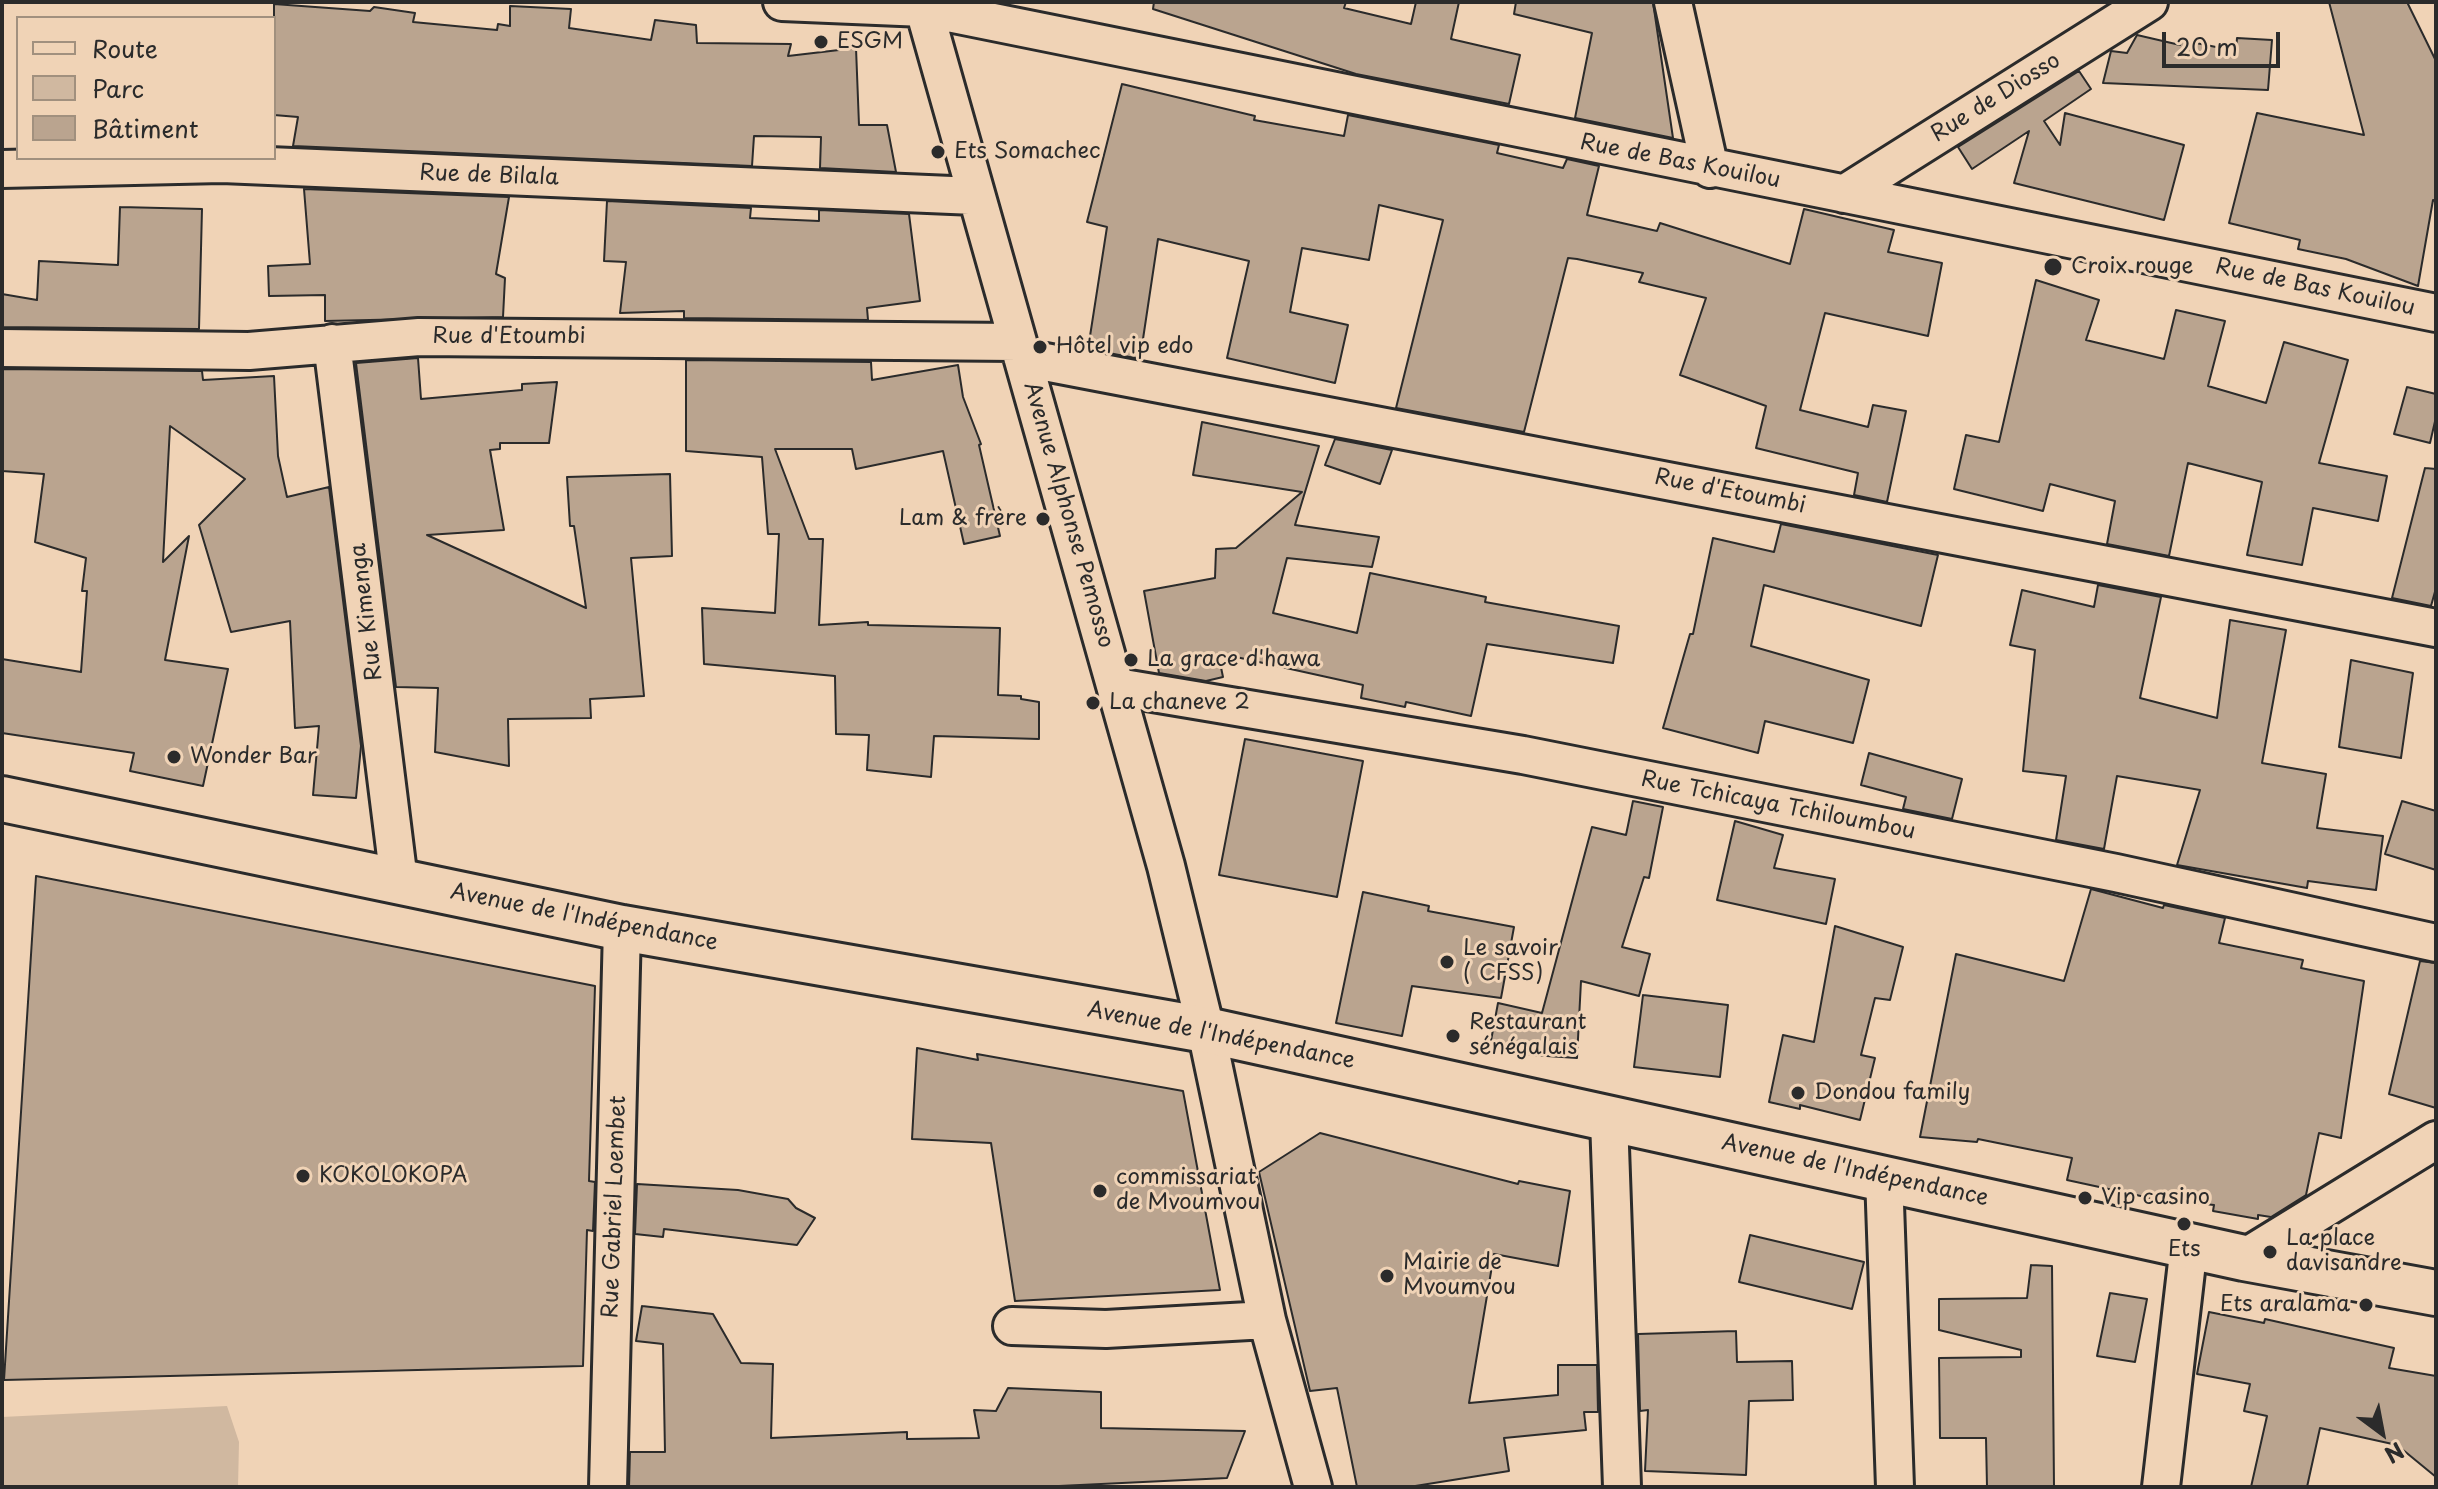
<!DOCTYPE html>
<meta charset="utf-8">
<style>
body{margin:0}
#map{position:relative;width:2438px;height:1489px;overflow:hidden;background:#f0d3b6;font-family:"Playpen Sans",sans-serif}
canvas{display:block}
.frame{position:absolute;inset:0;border:4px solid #2b2b2b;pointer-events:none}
.legend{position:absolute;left:16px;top:16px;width:260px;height:144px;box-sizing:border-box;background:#f0d3b6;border:2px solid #a1907e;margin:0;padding:10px 14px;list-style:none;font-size:24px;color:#2b2b2b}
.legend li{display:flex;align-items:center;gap:16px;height:40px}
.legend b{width:40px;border:2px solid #a1907e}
.north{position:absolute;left:2342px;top:1393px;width:80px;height:80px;-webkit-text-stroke:6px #f0d3b6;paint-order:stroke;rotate:148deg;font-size:22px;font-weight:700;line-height:32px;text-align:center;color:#2b2b2b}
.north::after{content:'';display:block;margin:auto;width:28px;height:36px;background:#2b2b2b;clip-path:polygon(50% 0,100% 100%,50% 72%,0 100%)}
.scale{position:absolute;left:2162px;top:32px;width:118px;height:36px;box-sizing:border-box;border:4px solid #2b2b2b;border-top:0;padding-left:10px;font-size:24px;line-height:28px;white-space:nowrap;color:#2b2b2b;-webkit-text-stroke:6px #f0d3b6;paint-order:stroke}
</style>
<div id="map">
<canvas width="2438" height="1489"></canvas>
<div class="frame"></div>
<ul class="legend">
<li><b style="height:10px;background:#f0d3b6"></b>Route</li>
<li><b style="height:22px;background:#d0b8a0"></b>Parc</li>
<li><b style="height:22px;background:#baa48f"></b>Bâtiment</li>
</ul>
<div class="north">N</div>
<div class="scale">20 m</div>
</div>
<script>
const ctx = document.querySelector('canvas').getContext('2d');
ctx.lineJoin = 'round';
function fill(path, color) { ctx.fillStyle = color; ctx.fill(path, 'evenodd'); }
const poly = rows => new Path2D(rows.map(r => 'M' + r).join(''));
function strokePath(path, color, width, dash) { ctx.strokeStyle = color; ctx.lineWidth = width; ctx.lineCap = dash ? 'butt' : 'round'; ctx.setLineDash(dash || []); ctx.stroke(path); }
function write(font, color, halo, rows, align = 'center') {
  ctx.font = font + ' "Playpen Sans",sans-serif'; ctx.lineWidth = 6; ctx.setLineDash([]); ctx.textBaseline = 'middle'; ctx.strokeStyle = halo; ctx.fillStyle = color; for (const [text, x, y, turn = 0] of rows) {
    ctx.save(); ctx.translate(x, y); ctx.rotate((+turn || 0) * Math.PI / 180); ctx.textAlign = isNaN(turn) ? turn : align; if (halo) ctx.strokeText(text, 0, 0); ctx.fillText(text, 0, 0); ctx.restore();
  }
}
const green = poly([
 [227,1406,239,1442,238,1487,2,1487,2,1417]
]);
const building = poly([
 [1154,2,1346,2,1344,8,1411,24,1416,2,1459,2,1451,39,1520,55,1509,104,1356,74,1153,9,1154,2],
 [1516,2,1653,2,1673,138,1575,118,1592,33,1514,14,1516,2],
 [2329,2,2407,2,2436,61,2436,201,2433,200,2418,286,2346,259,2298,249,2300,240,2229,223,2257,113,2364,135,2329,2],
 [274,4,370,11,374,7,415,13,413,22,497,30,498,24,510,26,510,6,571,9,569,28,651,40,655,20,696,25,697,43,791,44,788,56,856,48,859,125,887,125,896,172,820,168,821,137,754,136,752,166,293,146,298,117,274,115,274,4],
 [2137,35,2180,45,2181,40,2236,51,2237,38,2272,40,2268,90,2103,83,2111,51,2127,53,2137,35],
 [2079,71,2091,89,2044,121,2060,145,2065,113,2184,145,2164,220,2014,183,2029,131,1972,169,1958,147,2079,71],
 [1122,84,1255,116,1254,120,1344,136,1348,115,1499,145,1497,153,1563,168,1567,159,1599,166,1587,215,1657,231,1660,223,1790,264,1804,209,1894,230,1888,252,1942,263,1928,336,1825,313,1800,410,1868,427,1873,405,1906,411,1887,502,1854,495,1858,473,1756,448,1766,406,1680,375,1706,298,1639,282,1643,273,1577,259,1568,258,1524,432,1396,408,1443,220,1379,205,1369,260,1302,248,1290,312,1348,325,1335,383,1227,358,1249,261,1158,239,1140,359,1088,349,1107,227,1087,222,1122,84],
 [304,189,509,197,496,274,505,278,503,317,325,321,325,295,269,296,268,266,310,264,304,189],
 [607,201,751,208,750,218,819,221,819,210,909,214,920,301,867,308,868,320,684,318,684,311,620,313,626,262,604,261,607,201],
 [120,207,202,209,199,329,2,327,2,294,37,300,39,261,118,265,120,207],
 [2036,280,2099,300,2086,340,2164,359,2176,310,2225,321,2208,386,2266,403,2284,342,2348,360,2319,463,2387,476,2378,521,2313,508,2302,565,2247,555,2262,482,2188,463,2169,556,2107,544,2115,501,2050,484,2043,511,1954,489,1966,435,1999,442,2036,280],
 [418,358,421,399,522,390,522,384,557,382,549,443,500,443,500,449,490,450,504,530,427,535,586,608,574,526,570,526,567,477,670,474,672,556,631,558,644,696,590,699,591,718,508,719,509,766,435,752,438,688,396,687,356,363,418,358],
 [686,360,871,362,872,380,958,365,963,397,981,444,979,445,1000,536,964,544,943,451,856,469,852,449,775,449,809,539,823,539,819,625,868,622,868,625,1000,628,998,695,1021,696,1021,699,1039,702,1039,739,934,736,931,777,867,770,869,735,836,734,835,676,704,664,702,608,775,613,779,534,768,534,762,457,686,451,686,360],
 [2,369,202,371,203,380,274,376,278,456,287,497,329,487,361,746,356,798,313,795,319,726,295,728,290,621,231,632,199,525,245,479,170,426,163,562,189,536,165,660,228,669,203,786,130,771,134,753,2,733,2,659,81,672,87,591,82,591,86,558,35,542,44,474,2,471,2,369],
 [2407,387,2436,394,2436,417,2430,443,2394,434,2407,387],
 [1202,422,1319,446,1295,525,1379,537,1372,567,1287,558,1273,613,1357,633,1370,573,1486,597,1485,602,1619,626,1613,663,1487,644,1471,716,1406,702,1405,707,1361,698,1363,685,1218,653,1223,677,1206,681,1159,673,1144,591,1215,578,1216,549,1236,548,1302,492,1193,475,1202,422],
 [1335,439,1392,450,1380,484,1325,465,1335,439],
 [2425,468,2436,469,2436,588,2431,606,2392,598,2425,468],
 [1781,524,1938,555,1921,626,1764,585,1751,646,1869,680,1853,743,1765,721,1758,753,1663,728,1690,634,1693,634,1713,538,1774,552,1781,524],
 [2098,585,2161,597,2140,698,2217,718,2230,620,2286,630,2262,763,2326,774,2317,828,2383,836,2376,890,2308,881,2307,888,2177,865,2200,790,2117,776,2104,849,2056,840,2066,776,2023,771,2035,650,2010,645,2022,590,2094,607,2098,585],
 [2351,660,2413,673,2401,758,2339,747,2351,660],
 [1245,739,1363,761,1337,897,1219,875,1245,739],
 [1869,753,1962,779,1952,819,1903,809,1906,797,1861,785,1869,753],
 [1633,801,1663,807,1649,878,1644,877,1622,947,1650,954,1639,996,1581,981,1577,1058,1532,1055,1490,1046,1498,1003,1542,1013,1592,827,1626,835,1633,801],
 [2402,801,2436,811,2436,870,2385,854,2402,801],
 [1735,821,1783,835,1774,868,1835,879,1826,924,1717,900,1735,821],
 [36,876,595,986,589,1181,595,1182,593,1231,587,1230,583,1366,4,1380,36,876],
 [2091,889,2163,908,2164,905,2225,918,2219,943,2303,960,2301,968,2364,981,2341,1138,2319,1133,2306,1195,2271,1217,2258,1215,2258,1219,2213,1211,2214,1205,2150,1198,2067,1180,2072,1158,1978,1139,1977,1142,1920,1137,1956,954,2064,981,2091,889],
 [1363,892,1429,906,1428,911,1514,927,1501,998,1412,986,1402,1036,1336,1023,1363,892],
 [1835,926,1903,947,1890,1000,1875,998,1861,1055,1875,1058,1860,1120,1800,1105,1800,1109,1769,1102,1783,1035,1814,1042,1835,926],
 [2420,961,2436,963,2436,1108,2389,1094,2420,961],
 [1643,995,1728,1005,1720,1077,1634,1067,1643,995],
 [917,1048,978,1060,977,1054,1183,1091,1220,1290,1015,1301,991,1143,912,1139,917,1048],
 [1320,1133,1518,1184,1519,1181,1570,1191,1558,1266,1494,1254,1469,1403,1558,1395,1558,1365,1597,1365,1598,1412,1584,1412,1586,1430,1504,1438,1509,1471,1409,1487,1357,1487,1337,1388,1310,1391,1259,1172,1320,1133],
 [637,1184,738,1190,788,1199,796,1208,815,1218,797,1245,664,1229,663,1237,635,1234,637,1184],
 [1750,1235,1864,1262,1852,1309,1739,1282,1750,1235],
 [2031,1265,2052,1266,2054,1487,1987,1487,1986,1438,1940,1438,1939,1358,2021,1357,2021,1350,1939,1330,1939,1299,2027,1298,2031,1265],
 [2110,1293,2147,1299,2135,1362,2097,1356,2110,1293],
 [642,1306,713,1314,741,1363,773,1364,771,1438,907,1432,907,1439,979,1438,974,1410,996,1411,1008,1388,1101,1392,1101,1428,1245,1431,1227,1478,1038,1487,629,1487,630,1452,665,1452,663,1344,636,1341,642,1306],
 [2209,1312,2264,1323,2265,1319,2394,1348,2389,1368,2436,1376,2436,1477,2397,1445,2320,1428,2307,1487,2251,1487,2267,1416,2244,1411,2250,1384,2197,1374,2209,1312],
 [1736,1331,1737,1362,1792,1361,1793,1400,1749,1401,1746,1475,1645,1471,1648,1410,1640,1411,1638,1334,1736,1331]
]);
const street = poly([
 [782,2,924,8,2436,313],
 [922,2,1166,866,1206,1030,1267,1320,1313,1487],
 [1673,2,1710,169],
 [2,169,222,164,975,196],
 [1844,194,2149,2],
 [332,343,399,881],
 [2,348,249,351,419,337,1017,342],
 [1024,358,2436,628],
 [1117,687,1523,755,2116,873,2436,943],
 [1609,1119,1622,1487],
 [1884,1176,1895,1487],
 [2244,1258,2436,1140],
 [1012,1326,1106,1329,1267,1320],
 [608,1487,622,928],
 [2161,1487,2189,1245]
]);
const secondary = poly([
 [2,799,622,928,1206,1030,2244,1258,2436,1293]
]);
const markers = [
 [821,42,8,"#2b2b2b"],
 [938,152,8,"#2b2b2b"],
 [2053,267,10,"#2b2b2b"],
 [1040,347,8,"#2b2b2b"],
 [1043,519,8,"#2b2b2b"],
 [1131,660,8,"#2b2b2b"],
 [1093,703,8,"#2b2b2b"],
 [174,757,8,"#2b2b2b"],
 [1447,962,8,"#2b2b2b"],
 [1453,1036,8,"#2b2b2b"],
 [1798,1093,8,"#2b2b2b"],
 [303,1176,8,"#2b2b2b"],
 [1100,1191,8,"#2b2b2b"],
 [2085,1198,8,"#2b2b2b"],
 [2184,1224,8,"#2b2b2b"],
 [2270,1252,8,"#2b2b2b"],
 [1387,1276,8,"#2b2b2b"],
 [2366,1305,8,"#2b2b2b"]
];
const poiNames = [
 ["ESGM",837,42],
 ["Ets Somachec",954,152],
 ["Croix rouge",2071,267],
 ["Hôtel vip edo",1056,347],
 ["Lam & frère",1027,519,"right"],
 ["La grace d'hawa",1147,660],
 ["La chaneve 2",1109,703],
 ["Wonder Bar",190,757],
 ["Le savoir",1463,949],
 ["( CFSS)",1463,974],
 ["Restaurant",1469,1023],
 ["sénégalais",1469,1048],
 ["Dondou family",1814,1093],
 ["KOKOLOKOPA",319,1176],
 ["commissariat",1116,1178],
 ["de Mvoumvou",1116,1203],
 ["Vip casino",2101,1198],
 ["La place",2286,1239],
 ["davisandre",2286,1264],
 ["Ets",2184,1250,"center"],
 ["Mairie de",1403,1263],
 ["Mvoumvou",1403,1288],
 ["Ets aralama",2350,1305,"right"]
];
const streetNames = [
 ["Rue de Diosso",1996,98,-32],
 ["Rue de Bas Kouilou",1680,162,11],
 ["Rue de Bilala",489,176,2],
 ["Rue de Bas Kouilou",2315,288,12],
 ["Rue d'Etoumbi",509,337],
 ["Rue d'Etoumbi",1730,492,11],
 ["Avenue Alphonse Pemosso",1068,515,74],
 ["Rue Kimenga",367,612,-97],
 ["Rue Tchicaya Tchiloumbou",1778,806,11],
 ["Avenue de l'Indépendance",584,918,11],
 ["Avenue de l'Indépendance",1221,1036,11],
 ["Avenue de l'Indépendance",1855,1171,12],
 ["Rue Gabriel Loembet",615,1207,-88]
];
fill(green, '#d0b8a0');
fill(building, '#baa48f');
strokePath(building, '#2b2b2b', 2);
strokePath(street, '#2b2b2b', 42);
strokePath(secondary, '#2b2b2b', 50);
strokePath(street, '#f0d3b6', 36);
strokePath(secondary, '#f0d3b6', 44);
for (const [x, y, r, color] of markers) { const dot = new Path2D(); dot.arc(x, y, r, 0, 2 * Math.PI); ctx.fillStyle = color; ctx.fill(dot); strokePath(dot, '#f0d3b6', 3); }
write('22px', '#2b2b2b', '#f0d3b6', poiNames, 'left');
write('22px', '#2b2b2b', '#f0d3b6', streetNames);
</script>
